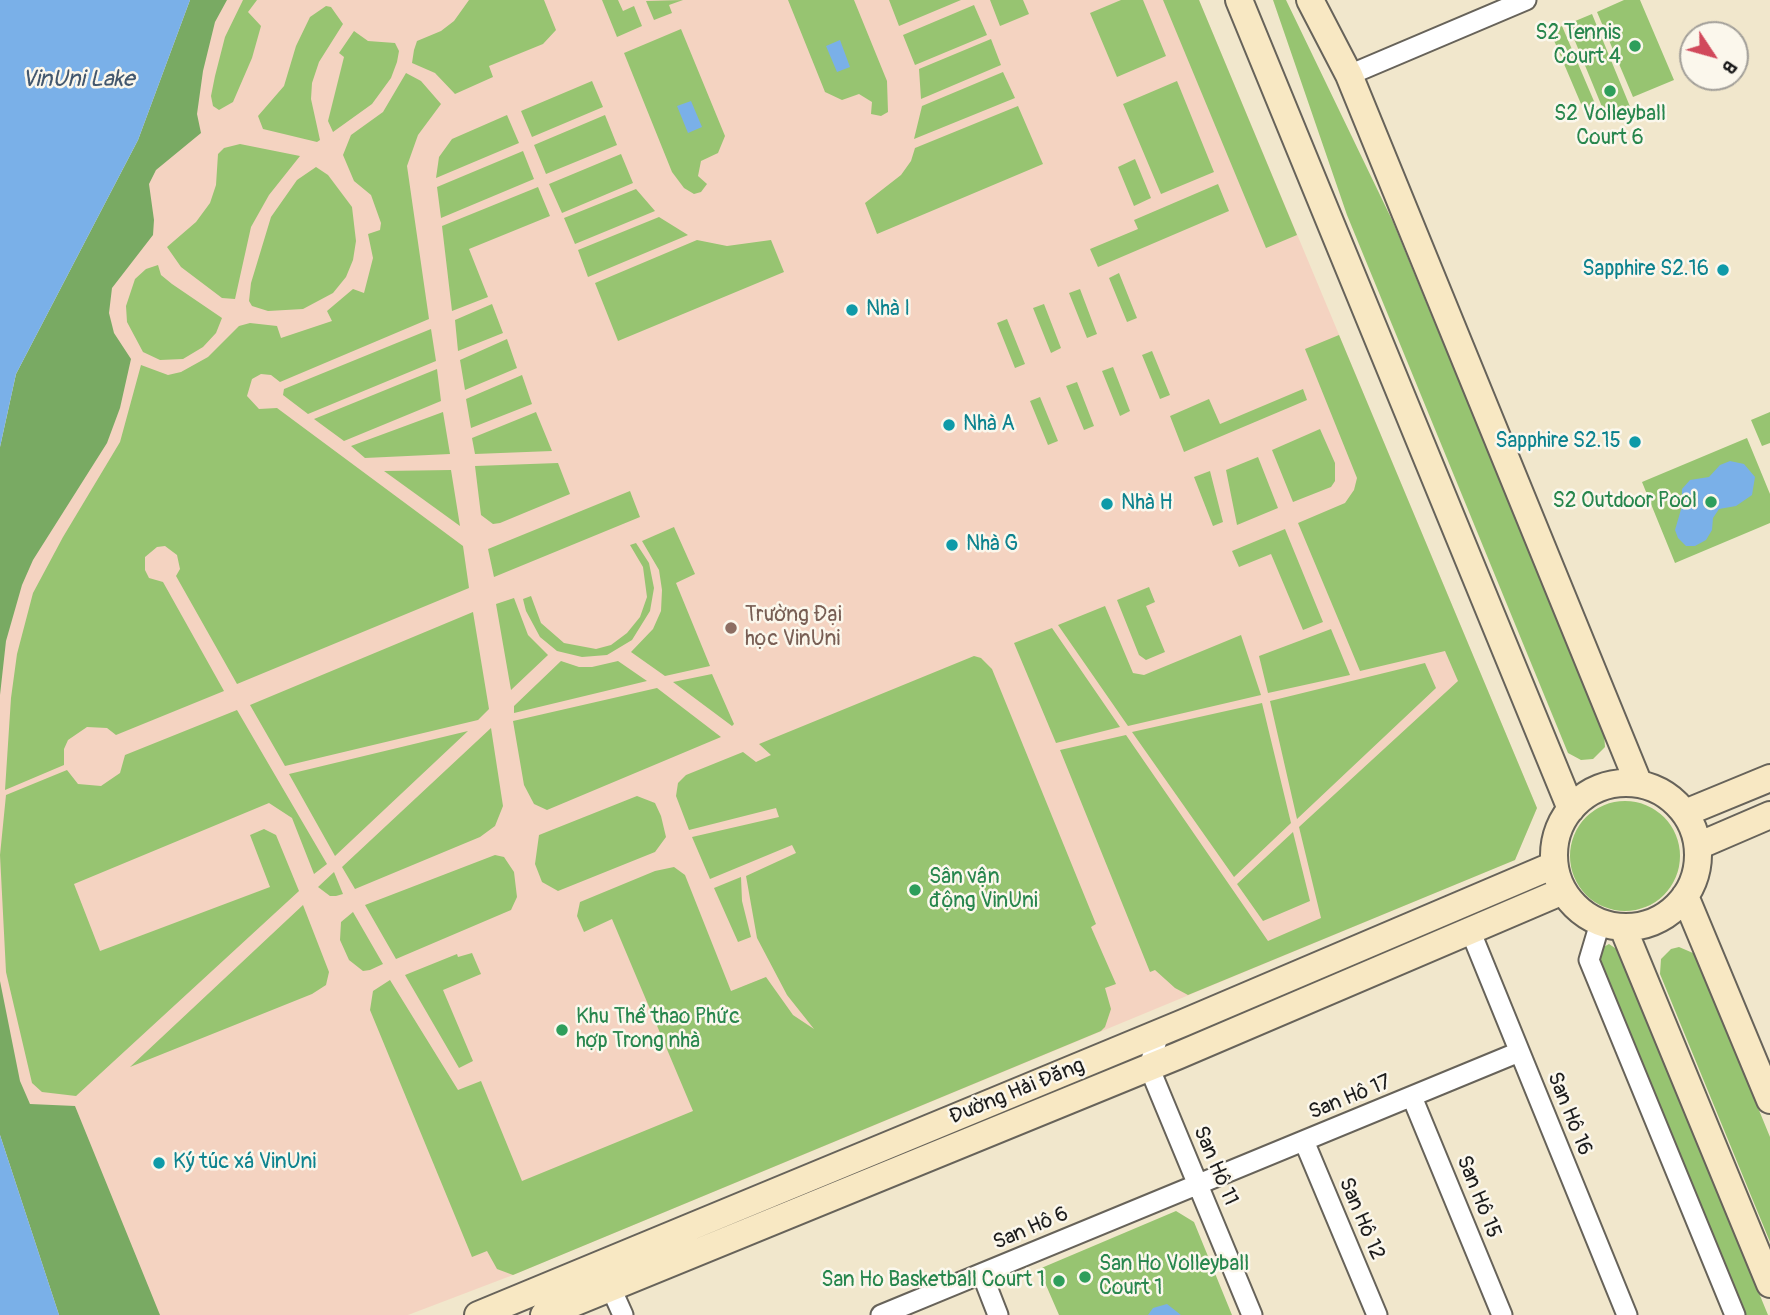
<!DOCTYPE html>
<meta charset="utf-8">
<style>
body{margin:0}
#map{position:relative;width:1770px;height:1315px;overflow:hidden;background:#f1e7cc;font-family:Pangolin,sans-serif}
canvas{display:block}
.north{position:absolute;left:1679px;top:21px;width:70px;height:70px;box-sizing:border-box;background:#fbf7ec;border:2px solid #a29f99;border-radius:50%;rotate:126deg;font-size:19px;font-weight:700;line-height:28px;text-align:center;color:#1c1c1c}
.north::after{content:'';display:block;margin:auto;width:24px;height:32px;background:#d1495b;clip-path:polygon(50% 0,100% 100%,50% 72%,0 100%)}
</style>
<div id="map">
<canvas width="1770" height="1315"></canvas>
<div class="north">B</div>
</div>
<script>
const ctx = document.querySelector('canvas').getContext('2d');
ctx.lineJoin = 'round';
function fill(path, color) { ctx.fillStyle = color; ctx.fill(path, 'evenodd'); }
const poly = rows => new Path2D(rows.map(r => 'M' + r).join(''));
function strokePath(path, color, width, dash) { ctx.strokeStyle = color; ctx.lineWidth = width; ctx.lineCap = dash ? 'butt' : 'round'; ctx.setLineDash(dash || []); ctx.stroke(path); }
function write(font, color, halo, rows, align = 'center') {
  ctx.font = font + ' Pangolin,sans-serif'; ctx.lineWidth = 5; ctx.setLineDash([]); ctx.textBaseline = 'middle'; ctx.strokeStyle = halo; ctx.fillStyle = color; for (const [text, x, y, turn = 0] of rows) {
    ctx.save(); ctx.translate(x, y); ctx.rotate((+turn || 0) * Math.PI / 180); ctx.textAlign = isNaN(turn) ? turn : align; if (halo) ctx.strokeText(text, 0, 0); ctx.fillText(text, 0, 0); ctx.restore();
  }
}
const built = poly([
 [190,0,1199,0,1537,808,1515,860,513,1275,408,1315,59,1315,0,1135,0,447,138,140]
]);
const green = poly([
 [243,0,257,0,248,12,261,26,252,58,233,102,219,110,213,106,211,96,215,76,225,37],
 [469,0,544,0,556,30,543,44,489,66,493,77,455,94,435,73,412,63,414,50,417,41,441,31,454,21],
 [602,0,618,0,623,11,634,6,642,26,617,37],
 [683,0,669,5,672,13,654,20,646,1],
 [788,0,854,0,887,81,888,112,881,116,871,114,872,102,859,94,842,100,825,92],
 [889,0,961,0,899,26],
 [990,0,1023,0,1029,14,1000,26],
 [1121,0,1143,0,1166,56,1117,77,1090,13],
 [1163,0,1199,0,1297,235,1266,248],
 [1273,0,1286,0,1393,222,1604,733,1605,747,1593,759,1581,760,1568,753,1347,215],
 [1624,0,1640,0,1674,80,1633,97,1597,12],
 [974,5,987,35,915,65,903,35],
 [326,6,331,7,343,24,319,62,312,83,311,99,320,140,317,142,263,129,258,116,284,86,296,46,310,17],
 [1592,14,1631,109,1607,119,1568,24],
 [1562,26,1599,113,1587,118,1550,31],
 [681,29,725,136,718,153,701,161,698,176,707,184,701,192,694,194,684,188,672,172,624,53],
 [354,31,368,41,395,43,399,51,397,62,391,78,372,104,333,132,328,121,344,57,339,53],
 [991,39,1001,65,921,99,919,69],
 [1003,72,1015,98,914,139,922,106],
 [406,73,421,81,441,104,418,135,407,166,429,319,280,382,271,375,261,374,252,379,247,396,259,409,277,408,463,546,469,588,237,684,176,576,180,569,177,555,165,546,157,547,145,557,145,570,149,578,163,582,224,691,116,735,107,728,87,727,68,740,64,749,64,765,5,790,11,698,17,654,33,593,63,537,120,442,141,365,168,375,181,372,208,357,239,326,250,323,277,326,281,338,332,321,327,311,353,289,364,293,373,258,368,234,380,230,381,223,371,195,354,181,343,155,351,135,383,112],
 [592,81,603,107,532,137,521,111],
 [1177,81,1214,172,1161,194,1123,104],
 [1018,106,1043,164,877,234,865,203,901,175,911,161,915,148],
 [507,115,519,143,436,178,439,157,452,139],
 [605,115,617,145,546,174,534,145],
 [240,144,300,156,269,195,251,227,235,299,222,298,181,267,167,247,196,222,210,203,216,185,218,154,224,148],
 [523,151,534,179,441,218,437,187],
 [621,154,633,183,562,213,549,184],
 [1135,159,1151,198,1134,206,1118,167],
 [316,167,328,175,352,207,356,241,353,260,346,277,333,293,303,309,268,311,252,306,249,301,251,283,271,217,297,180],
 [1218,184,1229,211,1098,267,1090,249,1138,229,1134,220],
 [538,187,550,216,469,249,488,297,452,311,442,226],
 [636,189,655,211,575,244,564,218],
 [659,217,688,235,588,277,578,250],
 [697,240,727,246,771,240,784,272,618,341,595,283],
 [158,265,161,275,172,284,222,318,216,333,203,347,183,359,160,360,143,352,127,322,126,306,135,279,146,269],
 [1119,273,1137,318,1127,322,1109,278],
 [1080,289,1097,334,1087,338,1069,293],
 [492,304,503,333,458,351,455,320],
 [1044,304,1061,348,1051,353,1033,308],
 [1007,319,1025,364,1015,368,997,323],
 [431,329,436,361,308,414,283,395,284,389],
 [1339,335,1537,808,1515,860,1188,995,1175,988,1155,970,1150,972,1060,750,1126,735,1268,941,1321,918,1299,827,1458,681,1445,651,1360,671,1298,523,1345,503,1354,490,1357,478,1305,349],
 [507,339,517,368,465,390,460,360],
 [1152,351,1170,395,1160,399,1142,355],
 [1113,367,1130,411,1120,416,1102,371],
 [437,369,441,401,344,441,314,419],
 [522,375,532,404,471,428,466,399],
 [1077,382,1094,426,1084,430,1066,386],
 [1303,389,1307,400,1184,452,1170,416,1209,399,1220,424],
 [1040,397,1058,441,1048,445,1030,401],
 [443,412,450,454,365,458,351,446],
 [536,412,552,451,475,454,472,438],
 [1770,412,1770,443,1762,446,1751,420],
 [1320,429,1335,463,1335,481,1331,487,1293,502,1272,450],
 [1747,438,1770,494,1770,523,1675,563,1642,482],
 [1258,457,1278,508,1237,525,1226,470],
 [558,463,570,494,500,523,493,524,481,515,475,466],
 [451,470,460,526,384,471],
 [1210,471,1223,522,1213,526,1194,477],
 [630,491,640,517,494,577,488,549],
 [674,527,695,574,676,583,710,666,665,676,631,652,653,629,661,611,662,590,659,570,642,541],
 [1285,529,1323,622,1303,630,1271,554,1239,567,1232,551],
 [636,543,649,563,654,588,650,611,632,640,607,655,582,657,557,651,540,637,526,611,523,599,531,596,541,623,564,643,596,649,611,645,627,633,640,617,647,597,643,567,630,545],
 [1149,587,1155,602,1146,606,1165,652,1146,660,1139,655,1117,600],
 [514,598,528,635,548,655,511,690,496,604],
 [1105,606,1133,673,1144,675,1241,635,1261,695,1128,726,1058,625],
 [473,612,489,709,478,720,285,766,250,705],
 [1052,628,1120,727,1056,743,1014,643],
 [1331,629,1350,675,1268,693,1259,656],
 [974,656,981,658,992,669,1096,924,1091,927,1116,984,1105,988,1111,1009,1105,1027,1101,1031,513,1275,497,1269,487,1251,472,1257,370,1010,373,991,390,980,458,1090,481,1081,522,1181,693,1111,612,919,584,932,577,916,580,902,655,871,674,867,685,875,731,991,766,977,793,1015,814,1029,787,995,757,938,746,876,796,853,792,845,710,879,692,837,779,817,776,808,689,830,676,796,678,783,686,775,743,752,756,762,771,755,759,744],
 [561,661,579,667,592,667,618,661,647,681,514,713,514,706],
 [1425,663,1436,688,1297,819,1270,701],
 [712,674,734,724,732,726,673,682],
 [657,688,721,737,547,810,534,804,524,785,513,721],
 [1262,703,1291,823,1234,877,1132,732],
 [237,710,327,864,314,874,292,818,269,803,74,884,100,951,270,887,250,835,264,829,276,835,299,891,76,1096,42,1092,32,1083,6,972,0,855,6,795,67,770,78,784,101,786,120,773,125,755],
 [491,728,503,806,495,826,480,837,355,889,342,867],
 [468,731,335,856,289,774],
 [637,796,655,803,661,816,666,837,655,852,558,891,542,882,535,864,539,835],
 '1570 856a55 55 0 1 1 110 0a55 55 0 1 1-110 0Z',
 [1293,832,1310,901,1263,921,1237,884],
 [495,855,504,857,514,872,517,897,511,910,396,959,365,905],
 [334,872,343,894,336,896,330,896,318,887],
 [741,877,742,901,751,937,738,942,714,888],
 [303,905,329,972,326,985,312,994,130,1067],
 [353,912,383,964,370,970,363,971,349,960,340,940,341,922],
 [1609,944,1618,950,1768,1315,1745,1315,1599,960,1600,949],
 [1679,947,1693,953,1699,964,1770,1137,1770,1242,1660,974,1661,959,1671,949],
 [472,953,481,974,443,990,473,1061,459,1068,405,975,457,954,458,957],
 [1176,1211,1194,1222,1232,1315,1059,1315,1039,1269]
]);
const forest = poly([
 [190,0,227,0,215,22,203,71,197,114,201,133,156,170,149,184,154,220,153,235,112,288,109,313,114,333,131,359,120,408,107,443,33,560,22,585,6,641,0,695,0,447,16,374,138,140],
 [0,981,20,1081,30,1104,75,1106,160,1315,59,1315,0,1135]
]);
const water = poly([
 [0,0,190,0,138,140,16,374,0,447],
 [840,40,850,67,837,72,826,46],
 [691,101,702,127,688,133,677,106],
 [1730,461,1744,464,1755,477,1752,495,1736,506,1719,509,1713,518,1712,530,1706,540,1695,546,1686,546,1678,538,1675,530,1682,506,1682,489,1690,480,1709,477,1720,465],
 [0,1135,59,1315,0,1315],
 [1167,1304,1181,1315,1148,1315,1153,1308]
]);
const street = poly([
 [1349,75,1526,0],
 [1600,923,1589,960,1735,1315],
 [1470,930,1627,1315],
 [1159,1033,1149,1067,1252,1315],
 [1412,1097,1502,1315],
 [1304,1141,1377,1315],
 [982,1274,998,1315],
 [606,1277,623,1315],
 [881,1315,1519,1052]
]);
const secondary = poly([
 [1239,0,1571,809],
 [1310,0,1349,75,1638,782],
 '1554 855a72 72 0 1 1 144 0a72 72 0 1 1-144 0Z',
 [1685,813,1770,778],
 [1698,846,1770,815],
 [1685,896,1770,1100],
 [1623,928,1770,1284],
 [478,1315,1183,1023,1554,865],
 [544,1315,1177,1056,1563,891]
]);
const markers = [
 [1635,46,7,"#2e9e5b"],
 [1610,91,7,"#2e9e5b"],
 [1723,270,7,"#0f9aa8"],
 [852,310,7,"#0f9aa8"],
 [949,425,7,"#0f9aa8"],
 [1635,442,7,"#0f9aa8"],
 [1711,502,7,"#2e9e5b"],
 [1107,504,7,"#0f9aa8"],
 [952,545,7,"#0f9aa8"],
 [731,628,7,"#8d6e63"],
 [915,890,7,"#2e9e5b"],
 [562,1030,7,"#2e9e5b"],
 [159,1163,7,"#0f9aa8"],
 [1085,1277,7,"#2e9e5b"],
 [1059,1281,7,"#2e9e5b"]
];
const leisureNames = [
 ["S2 Tennis",1621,34],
 ["Court 4",1621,58],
 ["S2 Volleyball",1610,115,"center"],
 ["Court 6",1610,139,"center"],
 ["S2 Outdoor Pool",1697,502],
 ["Sân vận",929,878,"left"],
 ["động VinUni",929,902,"left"],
 ["Khu Thể thao Phức",576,1018,"left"],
 ["hợp Trong nhà",576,1042,"left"],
 ["San Ho Volleyball",1099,1265,"left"],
 ["Court 1",1099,1289,"left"],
 ["San Ho Basketball Court 1",1045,1281]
];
const cultureNames = [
 ["Sapphire S2.16",1709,270,"right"],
 ["Nhà I",866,310],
 ["Nhà A",963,425],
 ["Sapphire S2.15",1621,442,"right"],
 ["Nhà H",1121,504],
 ["Nhà G",966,545],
 ["Ký túc xá VinUni",173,1163]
];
const educationNames = [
 ["Trường Đại",745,616],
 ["học VinUni",745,640]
];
const streetNames = [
 ["Đường Hải Đăng",1017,1092,-22],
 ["San Hô 17",1350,1098,-22],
 ["San Hô 16",1569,1114,68],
 ["San Hô 11",1215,1166,67],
 ["San Hô 15",1478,1197,68],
 ["San Hô 12",1361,1219,67],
 ["San Hô 6",1031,1229,-23]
];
const waterNames = [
 ["VinUni Lake",78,80]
];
fill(built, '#f4d3c1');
fill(green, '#97c471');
fill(forest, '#79aa63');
fill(water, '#7ab0e8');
strokePath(street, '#67635a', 23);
strokePath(secondary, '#67635a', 30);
strokePath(street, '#fff', 19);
strokePath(secondary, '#f8e8c3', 26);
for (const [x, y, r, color] of markers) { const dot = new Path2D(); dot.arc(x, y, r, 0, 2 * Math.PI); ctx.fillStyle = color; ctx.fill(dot); strokePath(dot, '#fbf7ec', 2.5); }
write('21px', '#27864d', '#fbf7ec', leisureNames, 'right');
write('21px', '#0d838f', '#fbf7ec', cultureNames, 'left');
write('21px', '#785e54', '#fbf7ec', educationNames, 'left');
write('21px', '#1c1c1c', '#fbf7ec', streetNames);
write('italic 23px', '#42576e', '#fbf7ec', waterNames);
</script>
